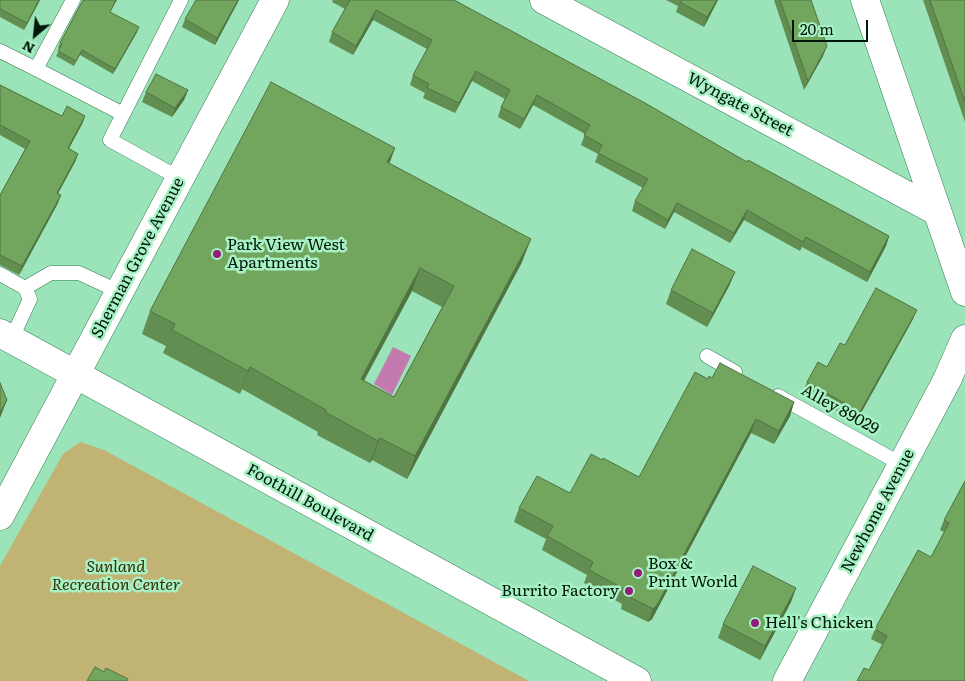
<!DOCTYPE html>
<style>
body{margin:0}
#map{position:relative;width:965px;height:681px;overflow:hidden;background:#9be3b8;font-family:Literata,serif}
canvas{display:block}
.north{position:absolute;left:10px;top:10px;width:50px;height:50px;-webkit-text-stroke:4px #a8f1c5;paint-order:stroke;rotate:208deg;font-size:14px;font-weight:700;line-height:20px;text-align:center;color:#001809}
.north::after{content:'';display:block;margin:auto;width:18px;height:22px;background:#001809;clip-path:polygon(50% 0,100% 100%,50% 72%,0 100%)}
.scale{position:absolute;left:792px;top:20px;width:76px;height:22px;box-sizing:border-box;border:2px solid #001809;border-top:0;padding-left:6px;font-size:15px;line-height:18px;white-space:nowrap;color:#001809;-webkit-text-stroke:4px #a8f1c5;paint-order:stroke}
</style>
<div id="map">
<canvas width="965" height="681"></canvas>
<div class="north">N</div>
<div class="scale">20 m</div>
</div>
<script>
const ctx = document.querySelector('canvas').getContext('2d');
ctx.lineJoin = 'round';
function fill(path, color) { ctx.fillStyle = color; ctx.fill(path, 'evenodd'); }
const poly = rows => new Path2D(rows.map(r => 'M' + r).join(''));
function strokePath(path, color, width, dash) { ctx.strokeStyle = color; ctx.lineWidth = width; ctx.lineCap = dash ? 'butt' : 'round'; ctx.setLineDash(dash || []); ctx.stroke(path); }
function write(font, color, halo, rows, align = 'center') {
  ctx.font = font + ' Literata,serif'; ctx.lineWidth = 5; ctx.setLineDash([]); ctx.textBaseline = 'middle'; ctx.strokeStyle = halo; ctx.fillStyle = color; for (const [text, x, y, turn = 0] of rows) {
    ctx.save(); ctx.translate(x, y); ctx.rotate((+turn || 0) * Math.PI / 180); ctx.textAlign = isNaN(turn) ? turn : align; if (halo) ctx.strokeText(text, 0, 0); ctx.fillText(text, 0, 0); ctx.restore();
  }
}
const green = poly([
 [80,442,104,450,529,681,0,681,0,566,63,454]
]);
const water = poly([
 [393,347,411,356,392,395,374,384]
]);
const service = poly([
 [0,51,36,69,73,0],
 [36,69,123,114],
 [181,179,110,140,181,0],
 [0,274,25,288,30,299,11,340],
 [25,288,51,273,79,273,120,292],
 [707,356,735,372],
 [778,396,903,465]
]);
const minor = poly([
 [544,0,936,211],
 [865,0,965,292],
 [787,681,947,380,965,339]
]);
const tertiary = poly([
 [0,516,275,0]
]);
const primary = poly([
 [0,333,637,681]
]);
const wall = poly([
 [0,0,40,0,24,30,0,17],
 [83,0,117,0,110,12,137,32,113,74,80,55,74,66,56,56,60,49,58,48,60,43],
 [196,0,239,0,215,45,182,27,185,19],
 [333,0,454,0,747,162,889,236,886,246,867,282,802,247,800,251,744,220,730,243,674,212,665,229,632,211,635,201,643,188,595,162,598,154,581,145,585,134,533,105,520,129,498,117,501,107,505,99,472,81,455,113,423,98,425,93,410,85,413,75,427,49,373,20,353,55,329,42,332,32,345,9,332,2],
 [666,0,718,0,704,27,676,12,678,6],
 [774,0,811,0,823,56,804,90],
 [923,0,965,0,965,122],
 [0,85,62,116,85,116,82,124,69,148,78,154,75,162,58,193,58,203,19,275,0,265,0,195,25,149,0,135],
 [188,90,184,100,172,117,142,102,146,92],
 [395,148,389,163,522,262,407,479,372,460,370,463,317,435,318,432,242,389,240,394,163,353,166,346,142,334,150,311],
 [412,291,442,307,394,397,364,381],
 [735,272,729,286,707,327,666,304,671,290],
 [913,319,856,422,803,392,807,382,827,367,845,345],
 [712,378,794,402,790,416,774,444,751,433,652,619,648,622,621,609,622,604,584,583,587,575,542,550,546,539,514,522,519,508,570,493,602,460,639,477,708,379],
 [965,481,965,681,869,670,883,645,871,639,875,629,931,557,944,532,940,530,944,520],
 [796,588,791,602,760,660,718,638,723,624]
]);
const shadedWall = poly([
 [39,0,40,0,24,30,27,23],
 [238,0,239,0,215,45,217,38],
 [717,0,718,0,704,27,707,17],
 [376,10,373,20,353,55,356,46],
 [139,27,137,32,113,74,115,69],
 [827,46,823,56,804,90,808,81],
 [476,71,472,81,455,113,459,103],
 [188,90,184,100,172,117,175,108],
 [537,95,533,105,520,129,524,119],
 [85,116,82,124,65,156,68,148],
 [395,148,387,170,387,162],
 [78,154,75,162,54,201,57,193],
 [61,195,58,203,19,275,22,266],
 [677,203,674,212,665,229,668,220],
 [747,210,744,220,730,243,734,233],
 [889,236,886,246,867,282,870,272],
 [531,239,522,262,407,479,415,456],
 [420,268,412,291,352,402,361,379],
 [735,272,729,286,707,327,713,313],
 [917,310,913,319,856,422,860,412],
 [250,367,242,389,240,394,248,371],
 [7,400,0,418,0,412],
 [794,402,790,416,774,444,779,431],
 [756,419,751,433,652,619,648,622,653,609],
 [380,438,372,460,370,463,378,441],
 [796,588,791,602,760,660,765,646]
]);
const building = poly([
 [0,0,39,0,27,23,0,9,0,0],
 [83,0,116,0,110,12,139,27,115,69,82,50,76,61,58,51,62,44,60,43,83,0],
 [196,0,238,0,217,38,185,19,196,0],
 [350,0,454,0,645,103,747,162,748,160,889,236,870,272,806,237,803,242,747,210,734,233,677,203,668,220,635,201,648,179,598,153,602,145,584,135,590,125,537,95,524,119,501,107,510,90,476,71,459,103,427,88,429,84,413,75,432,40,376,10,356,46,332,32,350,0],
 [681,0,717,0,707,17,680,2,681,0],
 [780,0,811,0,827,46,808,81,780,0],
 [930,0,965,0,965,102,930,0],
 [156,74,188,90,175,108,146,92,156,74],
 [271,82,395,148,387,162,531,239,415,456,380,438,378,441,325,412,326,410,250,367,248,371,172,330,175,324,150,311,271,82],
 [420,268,454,286,394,397,361,379,420,268],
 [0,85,62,116,67,106,85,116,68,148,78,154,57,193,61,195,22,266,0,255,0,195,30,141,0,125,0,85],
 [692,249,735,272,713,313,671,290,692,249],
 [876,288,917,310,860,412,807,382,818,362,827,367,840,343,845,345,876,288],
 [720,363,794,402,779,431,756,419,657,605,653,609,626,595,628,591,589,570,593,562,547,536,553,526,519,508,537,476,570,493,591,454,602,460,603,458,639,477,695,372,708,379,709,376,712,378,720,363],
 [0,383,7,400,0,412,0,383],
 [965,481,965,681,857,681,864,668,869,670,887,636,875,629,918,550,931,557,949,523,944,520,965,481],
 [753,566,796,588,765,646,723,624,753,566],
 [95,667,104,672,106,668,128,679,127,681,87,681,95,667]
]);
const markers = [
 [217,254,5,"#911c7b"],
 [638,573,5,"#911c7b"],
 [629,591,5,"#911c7b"],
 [755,623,5,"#911c7b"]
];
const streetNames = [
 ["Wyngate Street",740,105,28],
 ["Sherman Grove Avenue",138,258,-62],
 ["Alley 89029",840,410,29],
 ["Foothill Boulevard",310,503,29],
 ["Newhome Avenue",878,511,-62]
];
const poiNames = [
 ["Park View West",227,245],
 ["Apartments",227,263],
 ["Box &",648,564],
 ["Print World",648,582],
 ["Burrito Factory",619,591,"right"],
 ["Hell's Chicken",765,623]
];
const parkNames = [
 ["Sunland",116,567],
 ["Recreation Center",116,585]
];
fill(green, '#c1b374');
fill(water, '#c27aaf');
strokePath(service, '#377e58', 15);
strokePath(minor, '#377e58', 29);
strokePath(tertiary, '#377e58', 29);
strokePath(primary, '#377e58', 29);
strokePath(service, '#fff', 14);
strokePath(minor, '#fff', 28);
strokePath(tertiary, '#fff', 28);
strokePath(primary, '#fff', 28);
fill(wall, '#628e51');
fill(shadedWall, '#507442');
fill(building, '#72a55e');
strokePath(building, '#507442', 1);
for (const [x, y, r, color] of markers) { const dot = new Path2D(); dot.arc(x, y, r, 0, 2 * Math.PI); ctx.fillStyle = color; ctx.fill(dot); strokePath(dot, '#a8f1c5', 2); }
write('16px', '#001809', '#a8f1c5', streetNames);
write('16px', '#001809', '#a8f1c5', poiNames, 'left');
write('italic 16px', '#383007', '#a8f1c5', parkNames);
</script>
